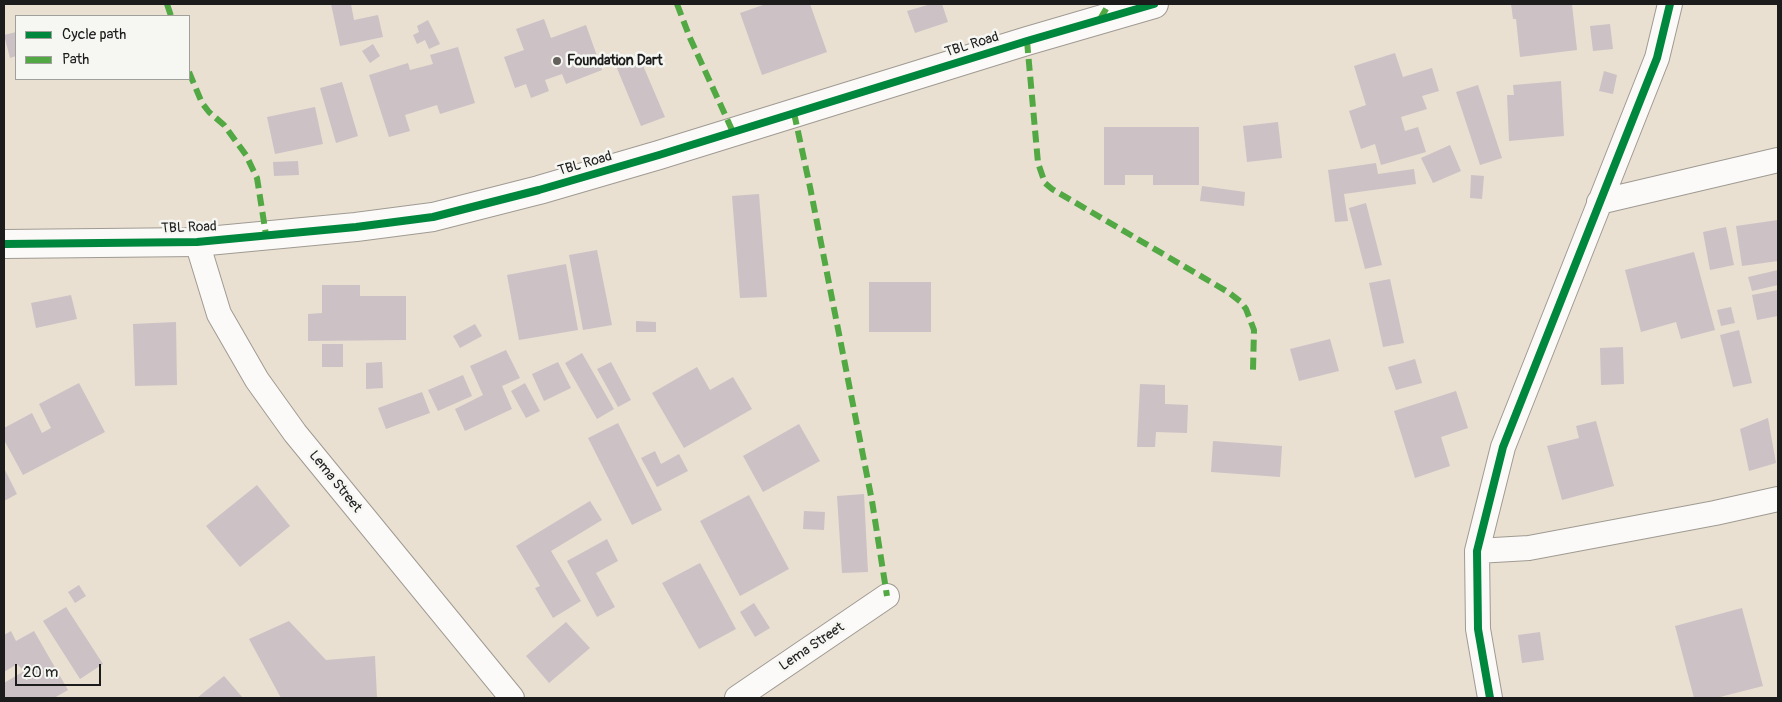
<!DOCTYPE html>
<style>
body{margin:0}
#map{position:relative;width:1782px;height:702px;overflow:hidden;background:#e9e0d2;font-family:Pangolin,sans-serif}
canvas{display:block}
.frame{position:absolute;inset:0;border:5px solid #1c1c1c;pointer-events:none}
.legend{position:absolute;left:15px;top:15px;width:175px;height:65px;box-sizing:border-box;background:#f6f6f2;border:1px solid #9f9f9c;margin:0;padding:6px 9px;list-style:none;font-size:15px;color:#1c1c1c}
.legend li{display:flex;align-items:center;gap:10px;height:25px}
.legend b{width:25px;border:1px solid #9f9f9c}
.scale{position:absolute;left:15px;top:664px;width:86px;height:22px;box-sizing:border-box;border:2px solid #1c1c1c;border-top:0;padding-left:6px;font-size:15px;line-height:18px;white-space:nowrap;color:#1c1c1c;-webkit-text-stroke:4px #f6f6f2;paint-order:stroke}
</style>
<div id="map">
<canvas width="1782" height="702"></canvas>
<div class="frame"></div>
<ul class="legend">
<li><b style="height:6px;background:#00873e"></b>Cycle path</li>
<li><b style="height:6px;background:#52a943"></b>Path</li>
</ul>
<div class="scale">20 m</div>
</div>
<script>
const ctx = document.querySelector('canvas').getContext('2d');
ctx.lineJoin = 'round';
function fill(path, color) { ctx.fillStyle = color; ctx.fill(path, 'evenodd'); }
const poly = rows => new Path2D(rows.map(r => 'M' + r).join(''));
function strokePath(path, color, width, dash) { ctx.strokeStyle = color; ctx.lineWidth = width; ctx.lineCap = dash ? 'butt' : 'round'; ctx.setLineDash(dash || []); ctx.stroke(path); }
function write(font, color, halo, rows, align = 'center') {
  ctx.font = font + ' Pangolin,sans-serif'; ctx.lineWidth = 5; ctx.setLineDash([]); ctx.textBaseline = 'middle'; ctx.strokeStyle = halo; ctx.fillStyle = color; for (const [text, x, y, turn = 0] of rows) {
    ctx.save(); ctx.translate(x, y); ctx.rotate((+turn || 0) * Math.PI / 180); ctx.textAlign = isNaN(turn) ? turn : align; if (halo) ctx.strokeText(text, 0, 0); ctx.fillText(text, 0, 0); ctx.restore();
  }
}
const building = poly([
 [331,4,351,4,354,20,378,15,383,37,340,46],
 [766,4,810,4,827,52,762,75,740,13],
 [931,4,942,4,948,22,915,33,907,11],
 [1511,4,1572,4,1577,50,1520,57,1516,19,1513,19],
 [544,19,551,38,586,25,602,70,566,84,562,74,545,80,549,91,531,98,526,84,515,88,504,57,524,50,516,29],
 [428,20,440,44,429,49,425,40,417,44,413,35,419,32,417,26],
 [1610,24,1613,49,1593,51,1590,26],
 [16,32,16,56,10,58,4,35],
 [373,44,380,56,370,63,362,51],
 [458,47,475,103,440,114,437,105,405,115,410,131,389,137,369,75,408,63,410,70,433,64,430,55],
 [1395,53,1403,77,1432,68,1439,91,1422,96,1427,109,1401,117,1405,131,1418,127,1426,152,1381,165,1375,144,1361,149,1349,111,1366,105,1354,66],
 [639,56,665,117,641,126,616,66],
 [1604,71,1617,75,1613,94,1599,91],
 [1561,81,1564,136,1509,141,1507,95,1514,95,1513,85],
 [342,82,358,136,336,143,320,88],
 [1478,85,1502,158,1480,165,1456,92],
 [315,107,323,144,275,154,267,117],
 [1278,122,1282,158,1247,162,1243,126],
 [1104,127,1199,127,1199,185,1153,185,1153,175,1125,175,1125,185,1104,185],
 [1450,145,1461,171,1433,183,1421,158],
 [298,161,299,175,274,176,273,162],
 [1376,163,1378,174,1414,169,1416,184,1344,194,1348,221,1335,222,1328,170],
 [1471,175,1484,176,1482,199,1470,198],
 [1202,186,1245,192,1244,206,1200,201],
 [759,194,767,297,740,298,732,196],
 [1366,203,1382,265,1365,269,1349,208],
 [1778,220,1778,261,1742,266,1736,226],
 [1726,227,1734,265,1710,270,1703,232],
 [597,250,612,325,583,330,569,255],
 [1694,252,1715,330,1681,339,1676,322,1641,332,1625,270],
 [566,264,578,330,519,340,507,275],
 [1778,270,1778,285,1752,291,1748,277],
 [1390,279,1404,343,1383,347,1369,283],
 [869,282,931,282,931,332,869,332],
 [322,285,360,285,360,296,406,296,406,340,308,341,308,314,322,313],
 [1778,290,1778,316,1757,320,1752,295],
 [71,295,77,319,36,328,31,303],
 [1731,307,1735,323,1721,326,1717,310],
 [636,321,656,322,656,332,636,332],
 [176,322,177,385,135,386,133,324],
 [475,324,482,336,460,348,453,336],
 [1739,330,1752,383,1733,387,1720,335],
 [1330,339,1339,371,1299,381,1290,349],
 [322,344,343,344,343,367,322,367],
 [1623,347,1624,384,1601,385,1600,348],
 [506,350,520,378,502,386,512,409,465,431,455,409,483,395,470,366],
 [582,353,614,409,597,419,565,363],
 [1415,359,1422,383,1396,390,1388,367],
 [382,362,383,388,366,389,366,363],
 [558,362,571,388,544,401,532,374],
 [611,362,631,400,618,407,597,369],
 [697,367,710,390,733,377,752,409,684,448,652,393],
 [463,375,472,396,438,411,428,390],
 [79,383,105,432,23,475,4,440,4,428,32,413,42,433,51,428,39,404],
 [525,383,540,411,526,418,511,391],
 [1140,384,1165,385,1165,404,1188,405,1187,433,1156,432,1155,447,1137,447],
 [1456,391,1468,428,1441,437,1450,466,1415,478,1394,411],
 [422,392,430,413,386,429,378,408],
 [1768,418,1776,463,1749,471,1740,429],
 [1596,421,1614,486,1562,500,1547,446,1579,438,1576,426],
 [618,423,662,510,632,525,588,438],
 [799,424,820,461,763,492,743,456],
 [1213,441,1282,446,1280,477,1211,472],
 [655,451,661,464,679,454,688,471,657,487,641,458],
 [4,468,17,494,4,501],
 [257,485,290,526,240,567,206,526],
 [864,494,868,572,842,573,837,496],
 [749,495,789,569,740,596,700,521],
 [590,501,602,520,551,551,581,601,553,618,535,588,540,586,516,546],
 [804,511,825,512,824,530,803,529],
 [607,539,618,561,596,573,615,607,597,617,567,561],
 [700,563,736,629,699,649,662,583],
 [79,585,86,596,75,603,68,592],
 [754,603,770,628,755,637,740,612],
 [66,607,103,664,80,679,43,621],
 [1742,608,1763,686,1716,698,1694,698,1675,626],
 [289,621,326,660,375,656,377,698,281,698,249,639],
 [566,622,590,648,549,683,526,656],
 [11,631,16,641,34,631,68,690,54,698,4,698,4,683,24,671,17,664,4,672,4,635],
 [1540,632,1544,660,1522,663,1518,635],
 [224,676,243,698,197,698]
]);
const minor = poly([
 [1599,202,1778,160],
 [197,242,219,314,257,380,295,433,512,698],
 [1477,551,1529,548,1715,513,1778,499],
 [737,698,887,596],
 [1490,698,1478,629,1477,551,1503,447,1657,58,1670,4]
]);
const tertiary = poly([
 [4,244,197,242,356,227,433,217,539,190,659,155,1027,41,1154,4]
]);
const quiet = poly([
 [167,4,171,16],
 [677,4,690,38,733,132],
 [1100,19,1109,4],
 [1027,41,1038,163,1045,183,1052,189,1228,292,1241,302,1246,309,1254,330,1253,370],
 [189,72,202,103,209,112,224,125,246,155,257,178,266,235],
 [794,113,810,187,872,501,887,596]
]);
const cycleway = poly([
 [4,244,197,242,356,227,433,217,539,190,659,155,1027,41,1154,4],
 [1490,698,1478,629,1477,551,1503,447,1657,58,1670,4]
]);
const markers = [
 [557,61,5,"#64615c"]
];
const streetNames = [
 ["TBL Road",972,45,-17],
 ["TBL Road",585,164,-16],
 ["TBL Road",189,228,-2],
 ["Lema Street",335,482,51],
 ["Lema Street",812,647,-34]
];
const poiNames = [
 ["Foundation Dart",567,61]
];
fill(building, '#ccc1c5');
strokePath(minor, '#9f9a92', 26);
strokePath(tertiary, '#9f9a92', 30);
strokePath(minor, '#fcfaf8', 24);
strokePath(tertiary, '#fcfaf8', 28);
strokePath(quiet, '#52a943', 6, [12, 6]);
strokePath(cycleway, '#00873e', 8);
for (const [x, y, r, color] of markers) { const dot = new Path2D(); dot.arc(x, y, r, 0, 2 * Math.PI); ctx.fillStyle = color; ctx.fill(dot); strokePath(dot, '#f6f6f2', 2); }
write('14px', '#1c1c1c', '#f6f6f2', streetNames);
write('bold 14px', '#1c1c1c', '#f6f6f2', poiNames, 'left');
</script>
